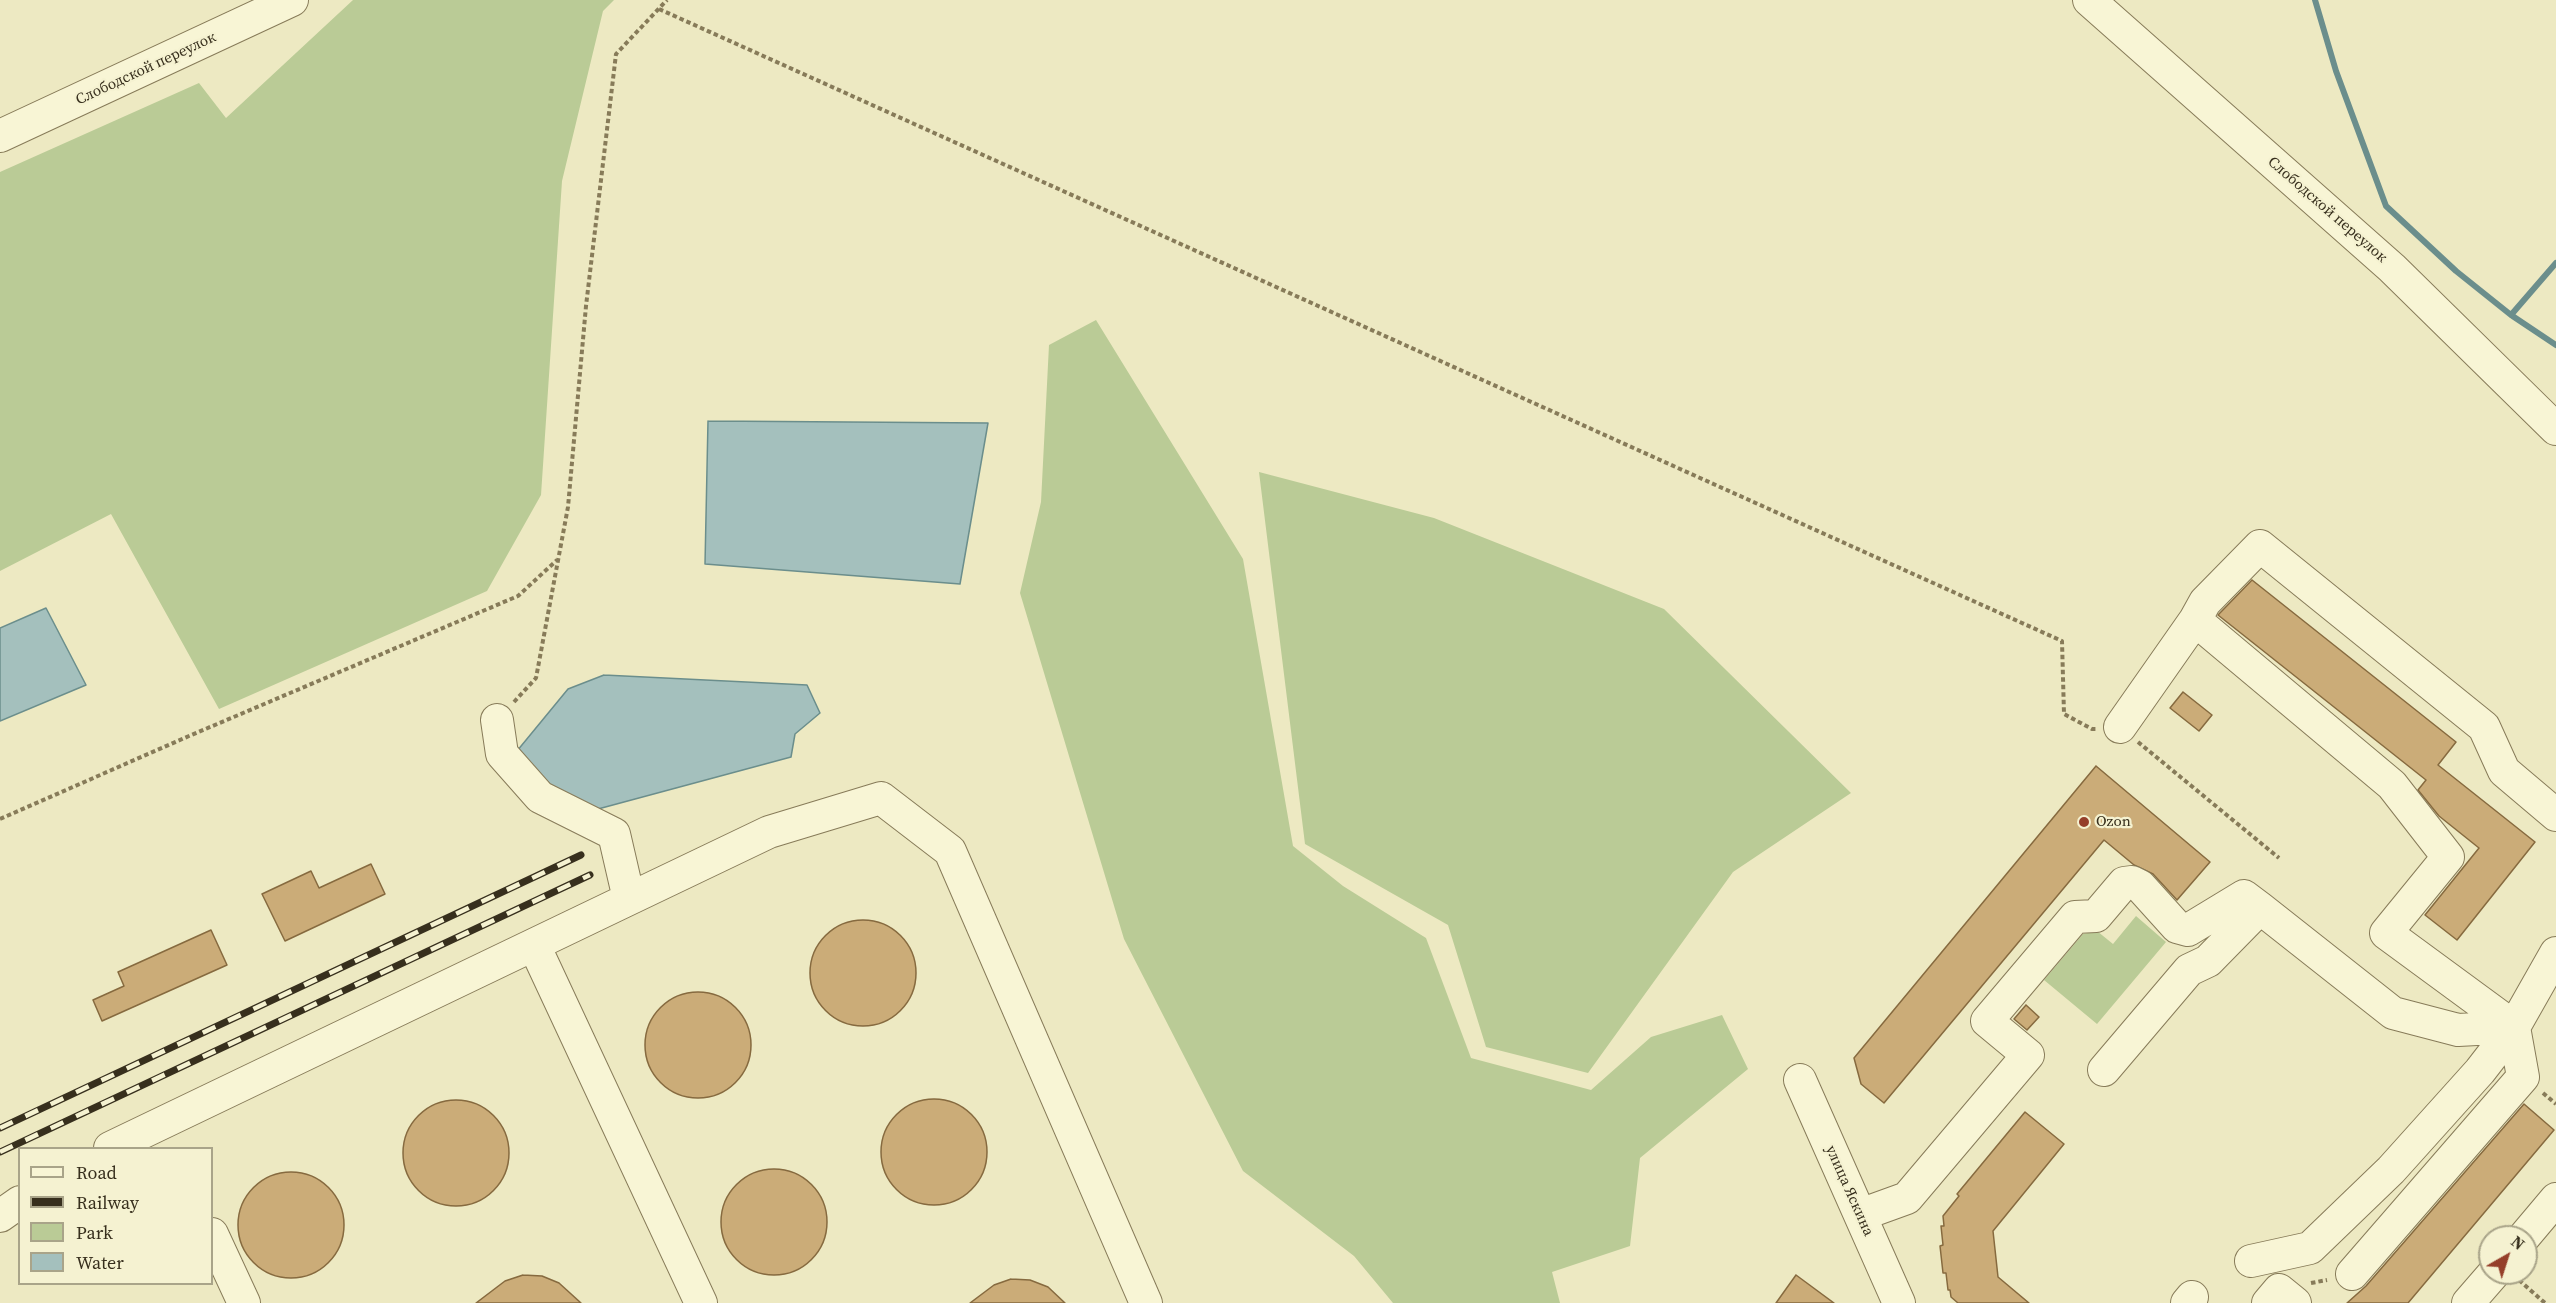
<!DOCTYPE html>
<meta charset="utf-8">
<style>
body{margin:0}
#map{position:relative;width:2556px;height:1303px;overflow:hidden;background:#ede9c2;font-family:"Source Serif 4",serif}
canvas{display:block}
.legend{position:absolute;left:18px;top:1147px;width:195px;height:138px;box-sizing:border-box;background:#f5f2d1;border:2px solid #a9a489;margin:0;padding:8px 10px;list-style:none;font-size:18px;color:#372f1d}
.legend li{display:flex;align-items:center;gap:12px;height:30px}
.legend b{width:30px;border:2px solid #a9a489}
.north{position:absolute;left:2478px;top:1225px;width:60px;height:60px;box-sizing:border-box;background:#f5f2d1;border:2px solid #a9a489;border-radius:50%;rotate:39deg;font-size:16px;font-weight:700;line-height:24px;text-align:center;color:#372f1d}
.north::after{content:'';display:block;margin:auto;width:21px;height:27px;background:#953f2a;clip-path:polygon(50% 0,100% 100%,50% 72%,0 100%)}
</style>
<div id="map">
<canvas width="2556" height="1303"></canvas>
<ul class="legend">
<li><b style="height:8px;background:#f8f5d5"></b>Road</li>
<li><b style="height:8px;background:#372f1d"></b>Railway</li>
<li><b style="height:16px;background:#bacb96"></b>Park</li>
<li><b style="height:16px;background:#a4c0bd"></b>Water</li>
</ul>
<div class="north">N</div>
</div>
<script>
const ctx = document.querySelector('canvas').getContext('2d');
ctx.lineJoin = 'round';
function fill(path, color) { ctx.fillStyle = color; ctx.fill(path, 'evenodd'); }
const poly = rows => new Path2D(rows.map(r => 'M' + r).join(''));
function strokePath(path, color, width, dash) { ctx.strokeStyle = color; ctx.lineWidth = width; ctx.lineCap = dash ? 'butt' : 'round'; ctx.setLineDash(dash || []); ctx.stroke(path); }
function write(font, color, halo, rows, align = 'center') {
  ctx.font = font + ' "Source Serif 4",serif'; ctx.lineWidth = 4.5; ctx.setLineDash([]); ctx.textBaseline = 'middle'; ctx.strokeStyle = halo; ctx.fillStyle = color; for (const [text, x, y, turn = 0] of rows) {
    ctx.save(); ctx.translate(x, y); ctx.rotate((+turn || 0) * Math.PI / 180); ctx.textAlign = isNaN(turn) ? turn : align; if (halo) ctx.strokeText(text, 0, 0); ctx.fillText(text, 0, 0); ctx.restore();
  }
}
const green = poly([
 [353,0,614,0,603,11,562,181,541,495,487,591,219,709,111,514,0,571,0,172,199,83,226,118],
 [1096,320,1243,559,1293,846,1343,886,1426,938,1471,1058,1591,1090,1651,1037,1722,1015,1748,1069,1640,1158,1630,1246,1552,1272,1560,1303,1393,1303,1354,1256,1243,1171,1124,939,1020,593,1041,502,1049,345],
 [1259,472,1434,518,1664,609,1851,793,1733,872,1588,1073,1486,1047,1448,925,1305,844],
 [2136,916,2166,942,2097,1024,2044,980,2083,934,2097,931,2113,944]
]);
const water = poly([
 [708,421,988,423,960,584,705,564,708,421],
 [46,608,86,685,0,721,0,628,46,608],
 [604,675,807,685,820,713,795,734,791,757,598,809,544,788,517,751,568,689,604,675]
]);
const stream = poly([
 [2315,0,2336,71,2386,206,2456,271,2511,315,2556,345],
 [2511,315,2556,263]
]);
const building = poly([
 [2252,580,2456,742,2438,765,2535,842,2457,940,2425,915,2479,848,2439,816,2418,790,2426,780,2218,615,2252,580],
 [2183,692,2212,715,2199,731,2170,708,2183,692],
 [2096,766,2210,862,2177,900,2153,874,2134,865,2104,840,1884,1103,1861,1084,1854,1058,2096,766],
 [371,864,385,894,285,941,262,894,311,871,319,888,371,864],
 '810 973a53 53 0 1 1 106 0a53 53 0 1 1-106 0Z',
 [211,930,227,965,102,1021,93,1000,124,986,118,972,211,930],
 '645 1045a53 53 0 1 1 106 0a53 53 0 1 1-106 0Z',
 [2026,1005,2039,1017,2027,1030,2014,1019,2026,1005],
 '881 1152a53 53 0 1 1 106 0a53 53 0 1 1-106 0Z',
 '403 1153a53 53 0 1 1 106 0a53 53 0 1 1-106 0Z',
 [2524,1104,2554,1130,2408,1303,2347,1303,2366,1286,2524,1104],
 [2025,1112,2064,1144,1993,1231,1998,1277,2029,1303,1958,1303,1951,1297,1950,1290,1948,1290,1946,1273,1943,1273,1940,1246,1943,1245,1941,1226,1944,1226,1943,1216,1959,1196,1957,1194,2025,1112],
 '721 1222a53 53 0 1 1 106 0a53 53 0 1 1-106 0Z',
 '238 1225a53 53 0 1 1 106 0a53 53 0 1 1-106 0Z',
 [523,1275,542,1276,559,1283,581,1303,476,1303,505,1281,523,1275],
 [1796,1275,1834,1303,1776,1303,1796,1275],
 [1011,1279,1030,1280,1048,1287,1065,1303,970,1303,994,1285,1011,1279]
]);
const path = poly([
 [659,9,2062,641,2064,714,2092,729,2097,729],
 [514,702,536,678,568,507,586,306,616,54,667,0],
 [2138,742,2279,858],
 [0,819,189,736,518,596,557,560],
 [2543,1093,2556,1104],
 [2519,1280,2545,1303],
 [2311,1283,2327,1280]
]);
const minor = poly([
 [2089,0,2392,268,2556,429],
 [0,136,292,0],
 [2195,620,2205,602,2260,546,2484,727,2504,771,2556,815],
 [2120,727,2195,620,2392,785,2448,857,2386,933,2514,1027,2556,953],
 [629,899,769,832,881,798,950,851,1146,1303],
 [534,945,701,1303],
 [2104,1070,2189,970,2208,961,2260,908,2393,1013,2458,1030,2514,1027],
 [1800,1080,1899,1303],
 [110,1148,629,899,614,834,540,797,502,754,497,720],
 [1860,1215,1907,1198,2028,1055,1987,1021,2075,917,2096,916,2124,883,2132,882,2140,886,2177,927,2188,930,2244,896,2260,908],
 [0,1216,20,1202],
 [212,1234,244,1303],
 [2524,1237,2556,1199],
 [2251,1261,2310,1248,2391,1170,2480,1071,2514,1027],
 [2352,1274,2523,1077,2514,1027],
 [2187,1303,2192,1297],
 [2268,1303,2279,1290,2295,1303],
 [2468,1303,2494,1273]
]);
const rail = poly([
 [0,1128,581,855],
 [0,1152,590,875]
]);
const markers = [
 [2084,822,6,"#953f2a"]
];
const streetNames = [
 ["Слободской переулок",146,69,-25],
 ["Слободской переулок",2327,210,41],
 ["улица Яскина",1849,1191,66]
];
const poiNames = [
 ["Ozon",2096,822]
];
fill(green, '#bacb96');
fill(water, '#a4c0bd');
strokePath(water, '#6b8e8c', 1.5);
strokePath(stream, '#6b8e8c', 6);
fill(building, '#cbac78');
strokePath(building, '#866a3f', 1.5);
strokePath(minor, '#877b59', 34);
strokePath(path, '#877b59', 4, [4.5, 3]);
strokePath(minor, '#f8f5d5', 32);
strokePath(rail, '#372f1d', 7);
strokePath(rail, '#f5f2d1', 4.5, [14]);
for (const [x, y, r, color] of markers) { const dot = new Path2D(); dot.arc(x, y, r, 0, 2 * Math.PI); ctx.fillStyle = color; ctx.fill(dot); strokePath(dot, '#f5f2d1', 2); }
write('15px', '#372f1d', '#f5f2d1', streetNames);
write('15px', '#372f1d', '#f5f2d1', poiNames, 'left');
</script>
